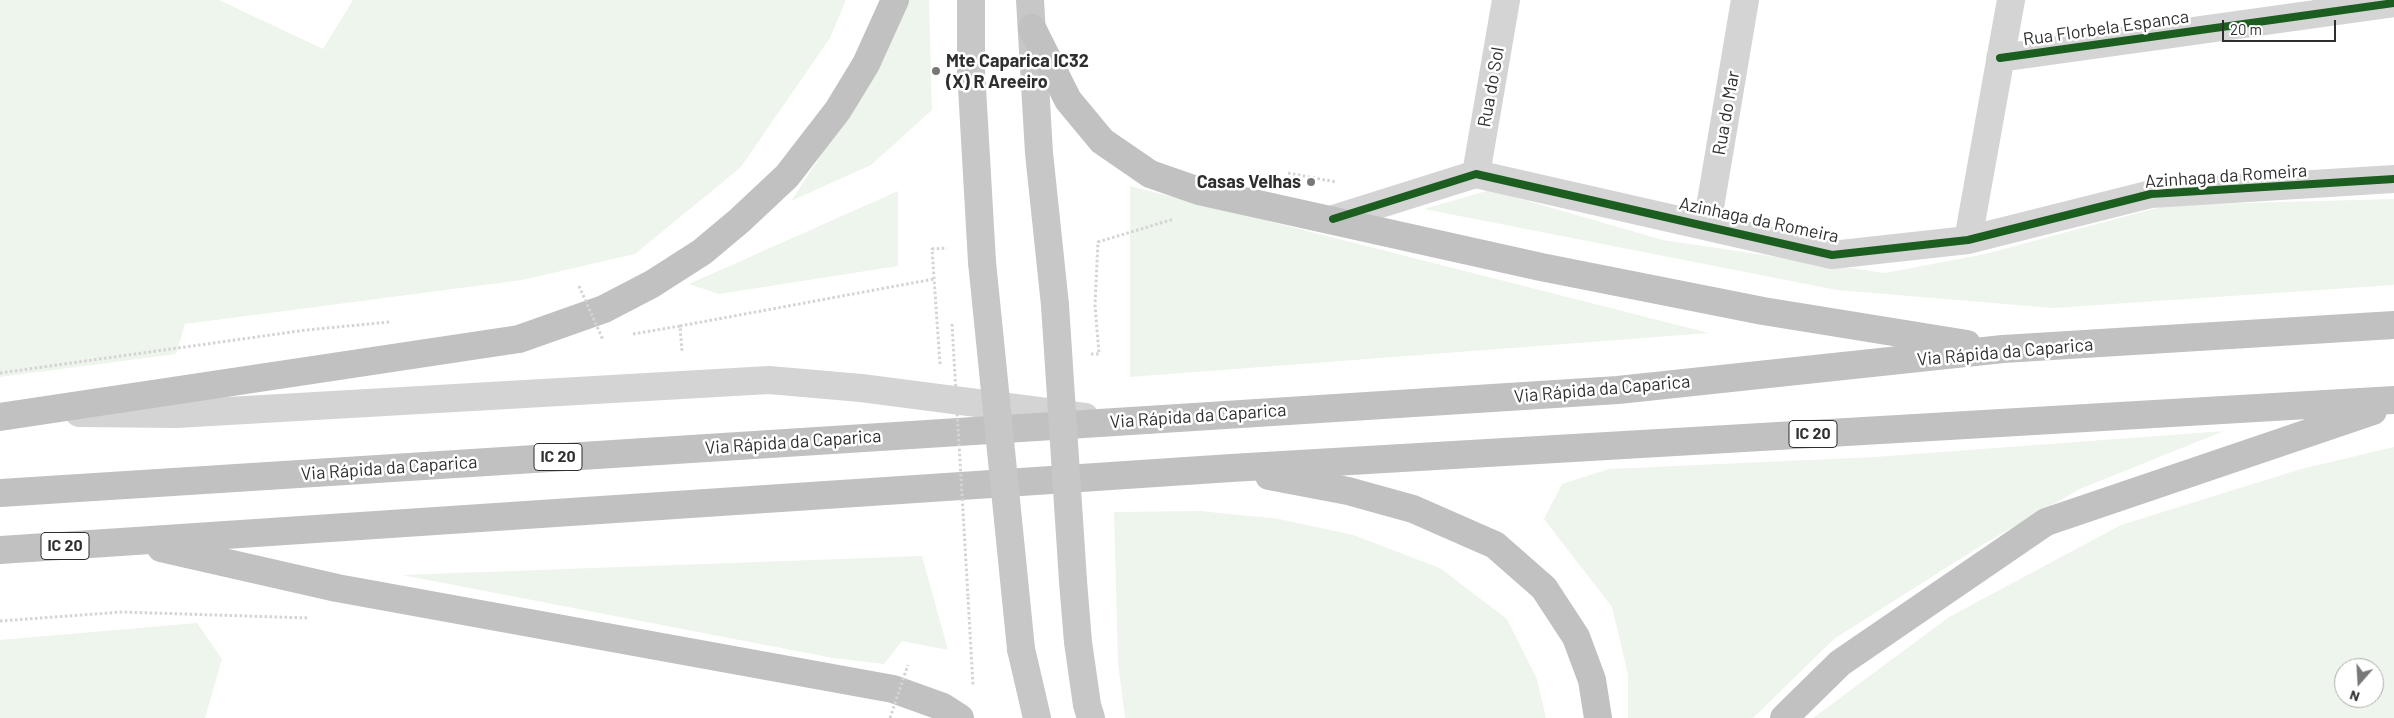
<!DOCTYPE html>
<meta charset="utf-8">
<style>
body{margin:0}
#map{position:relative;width:2394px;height:718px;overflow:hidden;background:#fff;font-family:Barlow,sans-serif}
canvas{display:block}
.north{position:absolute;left:2334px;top:658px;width:50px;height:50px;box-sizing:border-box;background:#fff;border:1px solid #acacac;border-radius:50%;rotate:199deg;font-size:14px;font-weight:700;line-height:20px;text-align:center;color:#2f2f2f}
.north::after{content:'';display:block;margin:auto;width:18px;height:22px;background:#787878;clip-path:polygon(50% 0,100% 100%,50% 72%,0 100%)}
.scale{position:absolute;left:2222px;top:20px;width:114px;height:22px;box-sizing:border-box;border:2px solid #2f2f2f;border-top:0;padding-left:6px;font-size:15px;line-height:18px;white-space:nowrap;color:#2f2f2f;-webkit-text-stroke:4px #fff;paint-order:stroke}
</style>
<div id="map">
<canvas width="2394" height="718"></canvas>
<div class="north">N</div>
<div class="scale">20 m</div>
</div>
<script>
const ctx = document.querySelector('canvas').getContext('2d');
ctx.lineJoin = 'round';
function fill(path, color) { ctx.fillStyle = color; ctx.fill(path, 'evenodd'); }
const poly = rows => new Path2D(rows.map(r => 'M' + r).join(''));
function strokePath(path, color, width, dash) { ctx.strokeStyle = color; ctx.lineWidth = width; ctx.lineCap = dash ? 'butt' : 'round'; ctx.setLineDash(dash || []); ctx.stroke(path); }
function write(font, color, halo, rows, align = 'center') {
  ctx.font = font + ' Barlow,sans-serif'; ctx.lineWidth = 5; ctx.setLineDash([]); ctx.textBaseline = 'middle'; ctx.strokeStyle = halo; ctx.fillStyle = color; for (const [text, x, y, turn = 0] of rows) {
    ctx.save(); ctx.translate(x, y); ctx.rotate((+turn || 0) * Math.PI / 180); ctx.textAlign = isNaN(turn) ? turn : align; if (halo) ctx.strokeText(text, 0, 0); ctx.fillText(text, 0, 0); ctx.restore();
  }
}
const green = poly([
 [0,0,219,0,323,49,353,0,846,0,830,38,741,167,635,254,522,280,185,324,176,354,0,377],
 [907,0,929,0,932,110,871,165,791,201,879,67],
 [1130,186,1709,333,1130,377],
 [1490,190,1663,240,1885,273,1985,254,2168,205,2394,199,2394,285,2053,308,1837,290,1424,209],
 [898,191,898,266,719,294,689,284],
 [2224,431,2080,489,1982,545,1834,639,1753,718,1628,718,1628,675,1612,607,1544,519,1562,484,1609,469,1875,457],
 [2394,447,2394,718,1813,718,1949,617,2121,525,2301,469],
 [2344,668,2374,668,2374,698,2344,698],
 [1200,511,1279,519,1353,535,1440,568,1507,619,1537,679,1546,718,1125,718,1118,664,1114,512],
 [922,556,948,650,902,641,884,664,833,658,402,575],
 [197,623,222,659,205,718,0,718,0,640]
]);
const path = poly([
 [1288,173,1336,182],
 [680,326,934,279],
 [633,334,680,326,682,351],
 [1091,354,1099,354,1095,305,1098,242,1174,219],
 [940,364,932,249,947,248],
 [0,373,306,330,390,322],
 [968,597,973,686],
 [0,621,122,612,309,618]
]);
const minor = poly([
 [2000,58,2394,3],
 [1476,174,1506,0],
 [1333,219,1476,174,1832,255,1968,240,2151,194,2394,179],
 [1707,225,1745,0],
 [1968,240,2011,0],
 [79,413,176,414,769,380,861,388,1085,417]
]);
const major = poly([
 [971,0,971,70,982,262],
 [1030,0,1039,153,1055,305],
 [1073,581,1078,642,1087,705,1091,718],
 [1021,649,1037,718]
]);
const highway = poly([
 [1032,28,1068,100,1102,141,1150,174,1199,191,1541,267,1763,311,1967,344],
 [0,417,519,339,604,309,652,284,702,252,739,221,787,176,838,110,866,64,895,0],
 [1269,476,1348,491,1413,509,1495,545,1544,588,1576,637,1592,680,1598,718],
 [0,493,1618,390,2003,349,2394,325],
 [161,548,337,588,893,689,943,707,960,718],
 [0,550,1231,468,2394,400],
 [1784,718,1840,663,2046,522,2373,411]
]);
const pathBridge = poly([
 [579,286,603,340],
 [952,324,968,597],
 [890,718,908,665]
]);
const majorBridge = poly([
 [982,262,1021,649],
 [1055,305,1073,581]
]);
const cycleway = poly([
 [2000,58,2394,3],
 [1333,219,1476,174,1832,255,1968,240,2151,194,2394,179]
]);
const markers = [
 [936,71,5,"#787878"],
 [1311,182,5,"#787878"]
];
const shields = [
 [1813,434,48],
 [558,457,48],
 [65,546,48]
];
const shieldNames = [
 ["IC 20",1813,434],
 ["IC 20",558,457],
 ["IC 20",65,546]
];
const streetNames = [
 ["Rua Florbela Espanca",2106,28,-8],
 ["Rua do Sol",1491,87,-80],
 ["Rua do Mar",1726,113,-80],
 ["Azinhaga da Romeira",2226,176,-4],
 ["Azinhaga da Romeira",1759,220,12],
 ["Via Rápida da Caparica",2005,352,-5],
 ["Via Rápida da Caparica",1602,389,-5],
 ["Via Rápida da Caparica",1198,416,-4],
 ["Via Rápida da Caparica",793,442,-4],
 ["Via Rápida da Caparica",389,468,-4]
];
const poiNames = [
 ["Mte Caparica IC32",946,61],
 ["(X) R Areeiro",946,82],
 ["Casas Velhas",1301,182,"right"]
];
fill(green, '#eef5ec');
strokePath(path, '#d4d4d4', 3, [2.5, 2.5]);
strokePath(minor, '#d4d4d4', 28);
strokePath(major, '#c7c7c7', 28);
strokePath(highway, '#c1c1c1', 28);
strokePath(pathBridge, '#d4d4d4', 3, [2.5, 2.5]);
strokePath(majorBridge, '#c7c7c7', 28);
strokePath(cycleway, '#1b5e20', 8);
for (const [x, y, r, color] of markers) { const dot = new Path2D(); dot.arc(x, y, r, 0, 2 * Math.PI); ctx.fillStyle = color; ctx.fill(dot); strokePath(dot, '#fff', 2); }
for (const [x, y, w] of shields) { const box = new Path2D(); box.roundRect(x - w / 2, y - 13.5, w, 27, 4); ctx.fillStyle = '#fff'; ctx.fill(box); strokePath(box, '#2f2f2f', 1); }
write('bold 16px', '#2f2f2f', null, shieldNames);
write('18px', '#2f2f2f', '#fff', streetNames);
write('bold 18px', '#2f2f2f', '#fff', poiNames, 'left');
</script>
